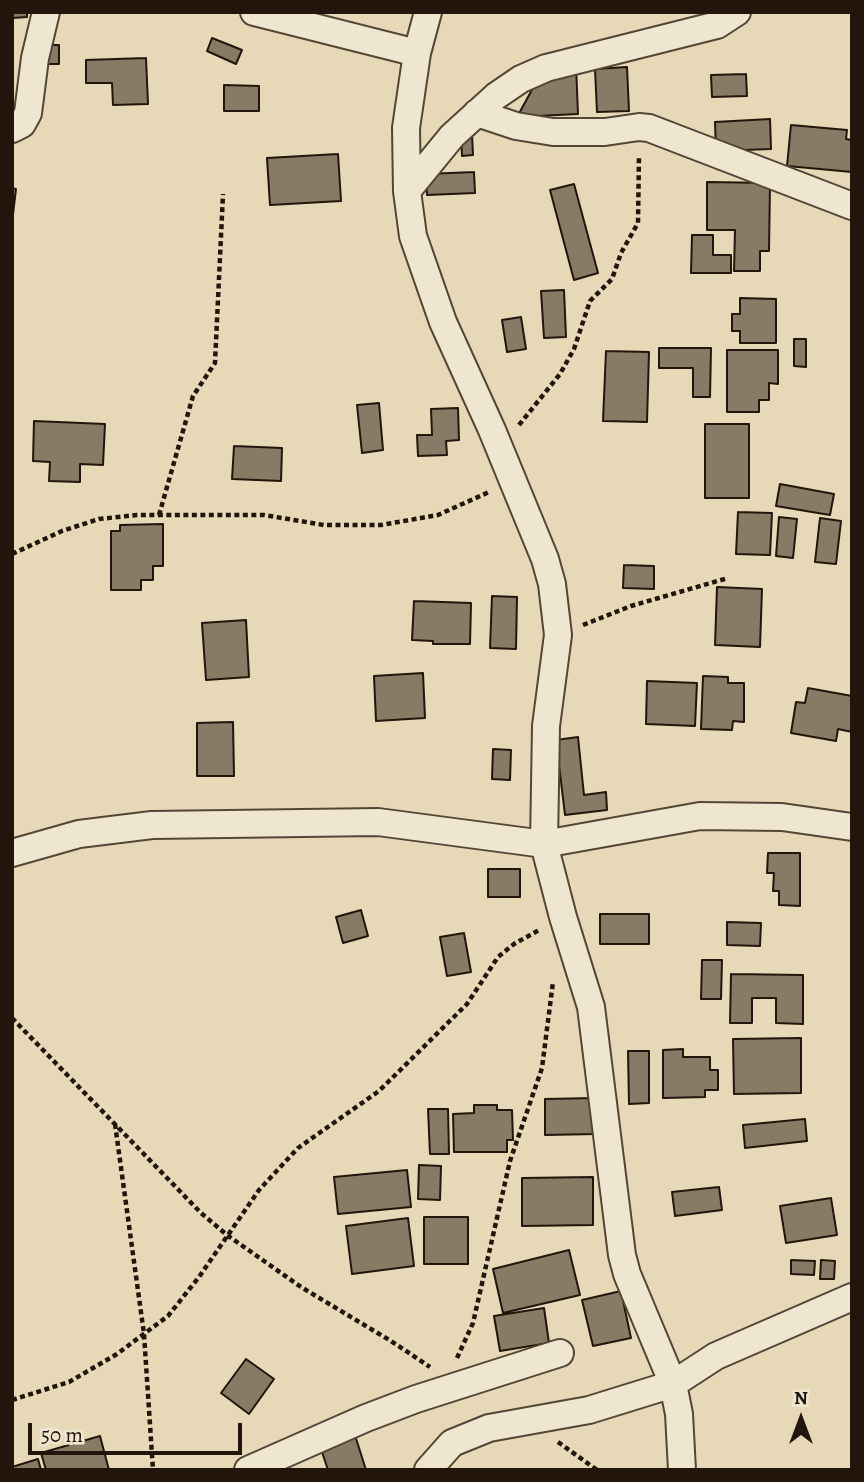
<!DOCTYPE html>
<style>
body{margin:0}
#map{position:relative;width:864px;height:1482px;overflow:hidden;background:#e7d9b7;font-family:Alegreya,serif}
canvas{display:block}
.frame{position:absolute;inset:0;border:14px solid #22150c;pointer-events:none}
.north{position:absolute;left:766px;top:1384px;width:70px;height:70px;-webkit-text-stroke:5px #efe6d0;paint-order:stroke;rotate:0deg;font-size:19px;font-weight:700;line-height:28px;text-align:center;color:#22150c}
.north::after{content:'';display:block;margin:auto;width:24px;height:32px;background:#22150c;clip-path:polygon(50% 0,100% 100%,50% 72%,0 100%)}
.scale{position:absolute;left:28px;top:1423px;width:214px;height:32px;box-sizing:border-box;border:4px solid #22150c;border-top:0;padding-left:9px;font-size:21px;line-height:24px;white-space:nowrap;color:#22150c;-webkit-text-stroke:5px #efe6d0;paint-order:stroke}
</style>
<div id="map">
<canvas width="864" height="1482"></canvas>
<div class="frame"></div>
<div class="north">N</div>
<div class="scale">50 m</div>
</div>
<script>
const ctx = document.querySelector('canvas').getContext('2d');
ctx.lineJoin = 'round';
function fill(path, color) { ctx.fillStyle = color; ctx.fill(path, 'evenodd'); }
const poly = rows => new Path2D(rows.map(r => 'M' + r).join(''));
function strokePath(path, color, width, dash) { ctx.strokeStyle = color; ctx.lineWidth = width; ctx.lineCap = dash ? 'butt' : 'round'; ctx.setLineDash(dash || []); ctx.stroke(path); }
const building = poly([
 [12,12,27,12,27,17,12,18,12,12],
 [212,38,242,50,236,64,207,51,212,38],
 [48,45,59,45,59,64,48,64,48,45],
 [146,58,148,104,113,105,112,83,86,83,86,60,146,58],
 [576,65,578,114,517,117,533,88,576,65],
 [627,67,629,111,597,112,595,69,627,67],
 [746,74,747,96,712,97,711,75,746,74],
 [224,85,259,86,259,111,224,111,224,85],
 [770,119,771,149,716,151,715,122,770,119],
 [791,125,847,130,846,139,852,140,852,172,787,166,791,125],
 [461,135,472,135,473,155,462,156,461,135],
 [338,154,341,201,270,205,267,158,338,154],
 [474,172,475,193,427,195,426,174,474,172],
 [707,182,770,183,769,251,760,251,760,271,734,271,735,230,707,230,707,182],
 [574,184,598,273,574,280,550,190,574,184],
 [12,188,16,189,12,223,12,188],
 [692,235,713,235,713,255,731,255,731,273,691,273,692,235],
 [564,290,566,337,544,338,541,291,564,290],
 [740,298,776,299,776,343,740,343,740,331,732,331,732,314,740,314,740,298],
 [521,317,526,349,507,352,502,320,521,317],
 [794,339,806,339,806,367,794,366,794,339],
 [659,348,711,348,710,397,693,397,693,368,659,368,659,348],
 [727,350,778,350,778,384,769,383,769,400,759,400,759,412,727,412,727,350],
 [606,351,649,352,647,422,603,421,606,351],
 [379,403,383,450,362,453,357,405,379,403],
 [458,408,459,440,446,441,447,455,418,456,417,435,432,435,431,409,458,408],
 [34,421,105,424,103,465,80,464,80,482,49,481,50,462,33,461,34,421],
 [705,424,749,424,749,498,705,498,705,424],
 [234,446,282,448,281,481,232,479,234,446],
 [780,484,834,494,830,515,776,506,780,484],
 [738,512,772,513,770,555,736,554,738,512],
 [779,517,797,519,793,558,776,556,779,517],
 [820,518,841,521,836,564,815,562,820,518],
 [163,524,163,566,153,566,153,580,141,580,141,590,111,590,111,531,120,531,120,525,163,524],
 [624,565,654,566,654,589,623,588,624,565],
 [717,587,762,589,760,647,715,645,717,587],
 [492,596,517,597,516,649,490,648,492,596],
 [414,601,471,603,470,644,433,644,433,641,412,640,414,601],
 [246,620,249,677,206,680,202,623,246,620],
 [423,673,425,718,376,721,374,676,423,673],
 [703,676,728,677,728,683,744,683,744,722,733,721,732,730,701,729,703,676],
 [647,681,697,683,695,726,646,724,647,681],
 [808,688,852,696,852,732,838,729,836,741,791,733,796,702,805,703,808,688],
 [233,722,234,776,197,776,197,723,233,722],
 [578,737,584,795,606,792,607,810,565,815,556,740,578,737],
 [493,749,511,750,510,780,492,779,493,749],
 [768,853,800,853,800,906,779,905,779,891,773,891,774,873,767,873,768,853],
 [488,869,520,869,520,897,488,897,488,869],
 [361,910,368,936,343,943,336,917,361,910],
 [600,914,649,914,649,944,600,944,600,914],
 [727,922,761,923,760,946,727,945,727,922],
 [464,933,471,972,447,976,440,937,464,933],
 [702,960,722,960,721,999,701,999,702,960],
 [731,974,803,975,803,1024,776,1023,776,998,752,998,752,1023,730,1023,731,974],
 [801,1038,801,1093,734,1094,733,1039,801,1038],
 [683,1049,683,1057,710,1057,710,1070,718,1070,718,1090,705,1090,705,1097,663,1098,663,1050,683,1049],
 [628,1051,649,1051,649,1103,629,1104,628,1051],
 [595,1098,596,1134,545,1135,545,1099,595,1098],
 [474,1105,497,1105,497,1110,512,1110,513,1140,507,1140,507,1152,454,1152,453,1114,474,1113,474,1105],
 [428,1109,448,1109,449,1154,430,1154,428,1109],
 [805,1119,807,1141,745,1148,743,1125,805,1119],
 [419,1165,441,1166,440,1200,418,1199,419,1165],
 [407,1170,411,1207,338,1214,334,1177,407,1170],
 [593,1177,593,1225,522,1226,522,1178,593,1177],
 [719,1187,722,1210,675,1216,672,1192,719,1187],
 [831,1198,837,1235,786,1243,780,1206,831,1198],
 [424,1217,468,1217,468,1264,424,1264,424,1217],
 [408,1218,414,1266,352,1274,346,1226,408,1218],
 [569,1250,580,1295,503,1313,493,1269,569,1250],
 [791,1260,815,1261,814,1275,791,1274,791,1260],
 [821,1260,835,1261,834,1279,820,1279,821,1260],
 [621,1291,631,1338,593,1346,582,1300,621,1291],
 [544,1308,549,1343,500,1351,494,1316,544,1308],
 [246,1359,274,1379,249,1414,221,1393,246,1359],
 [354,1432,366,1470,328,1470,319,1443,354,1432],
 [100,1436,109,1470,46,1470,41,1453,100,1436],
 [38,1459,41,1470,12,1470,12,1467,38,1459]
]);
const path = poly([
 [519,425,560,374,574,349,590,301,612,279,621,253,638,223,639,155],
 [159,515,193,396,215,363,223,194],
 [12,554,62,531,99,519,137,515,264,515,324,525,381,525,438,515,489,492],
 [583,625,631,606,728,578],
 [12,1018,201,1213,227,1235,301,1287,391,1341,430,1367],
 [115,1124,144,1334,153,1470],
 [457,1358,473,1323,510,1161,542,1068,553,982],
 [12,1400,69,1382,117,1354,168,1316,199,1277,259,1190,298,1148,379,1091,467,1004,498,957,514,944,541,929],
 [558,1442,597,1470]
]);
const minor = poly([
 [254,12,417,53],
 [428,12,417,53,406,128,407,191,413,236,443,322,492,430,545,559,552,584,558,635,546,726,544,844,563,917,591,1007,622,1255,627,1274,673,1384,679,1414,682,1470],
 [477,113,516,126,553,132,605,132,639,127,649,128,852,206],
 [12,129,22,124,28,113,35,58,46,12],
 [407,191,452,136,496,96,521,79,546,68,717,25,737,12],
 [12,853,79,834,152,825,378,822,544,844,700,816,782,817,852,827],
 [248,1470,366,1418,416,1399,560,1353],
 [428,1470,452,1443,489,1428,589,1410,673,1384,716,1356,852,1297]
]);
fill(building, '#887b65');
strokePath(building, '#22150c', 2);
strokePath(minor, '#534637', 30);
strokePath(path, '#22150c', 4.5, [5, 3.5]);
strokePath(minor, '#efe6d0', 26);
</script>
